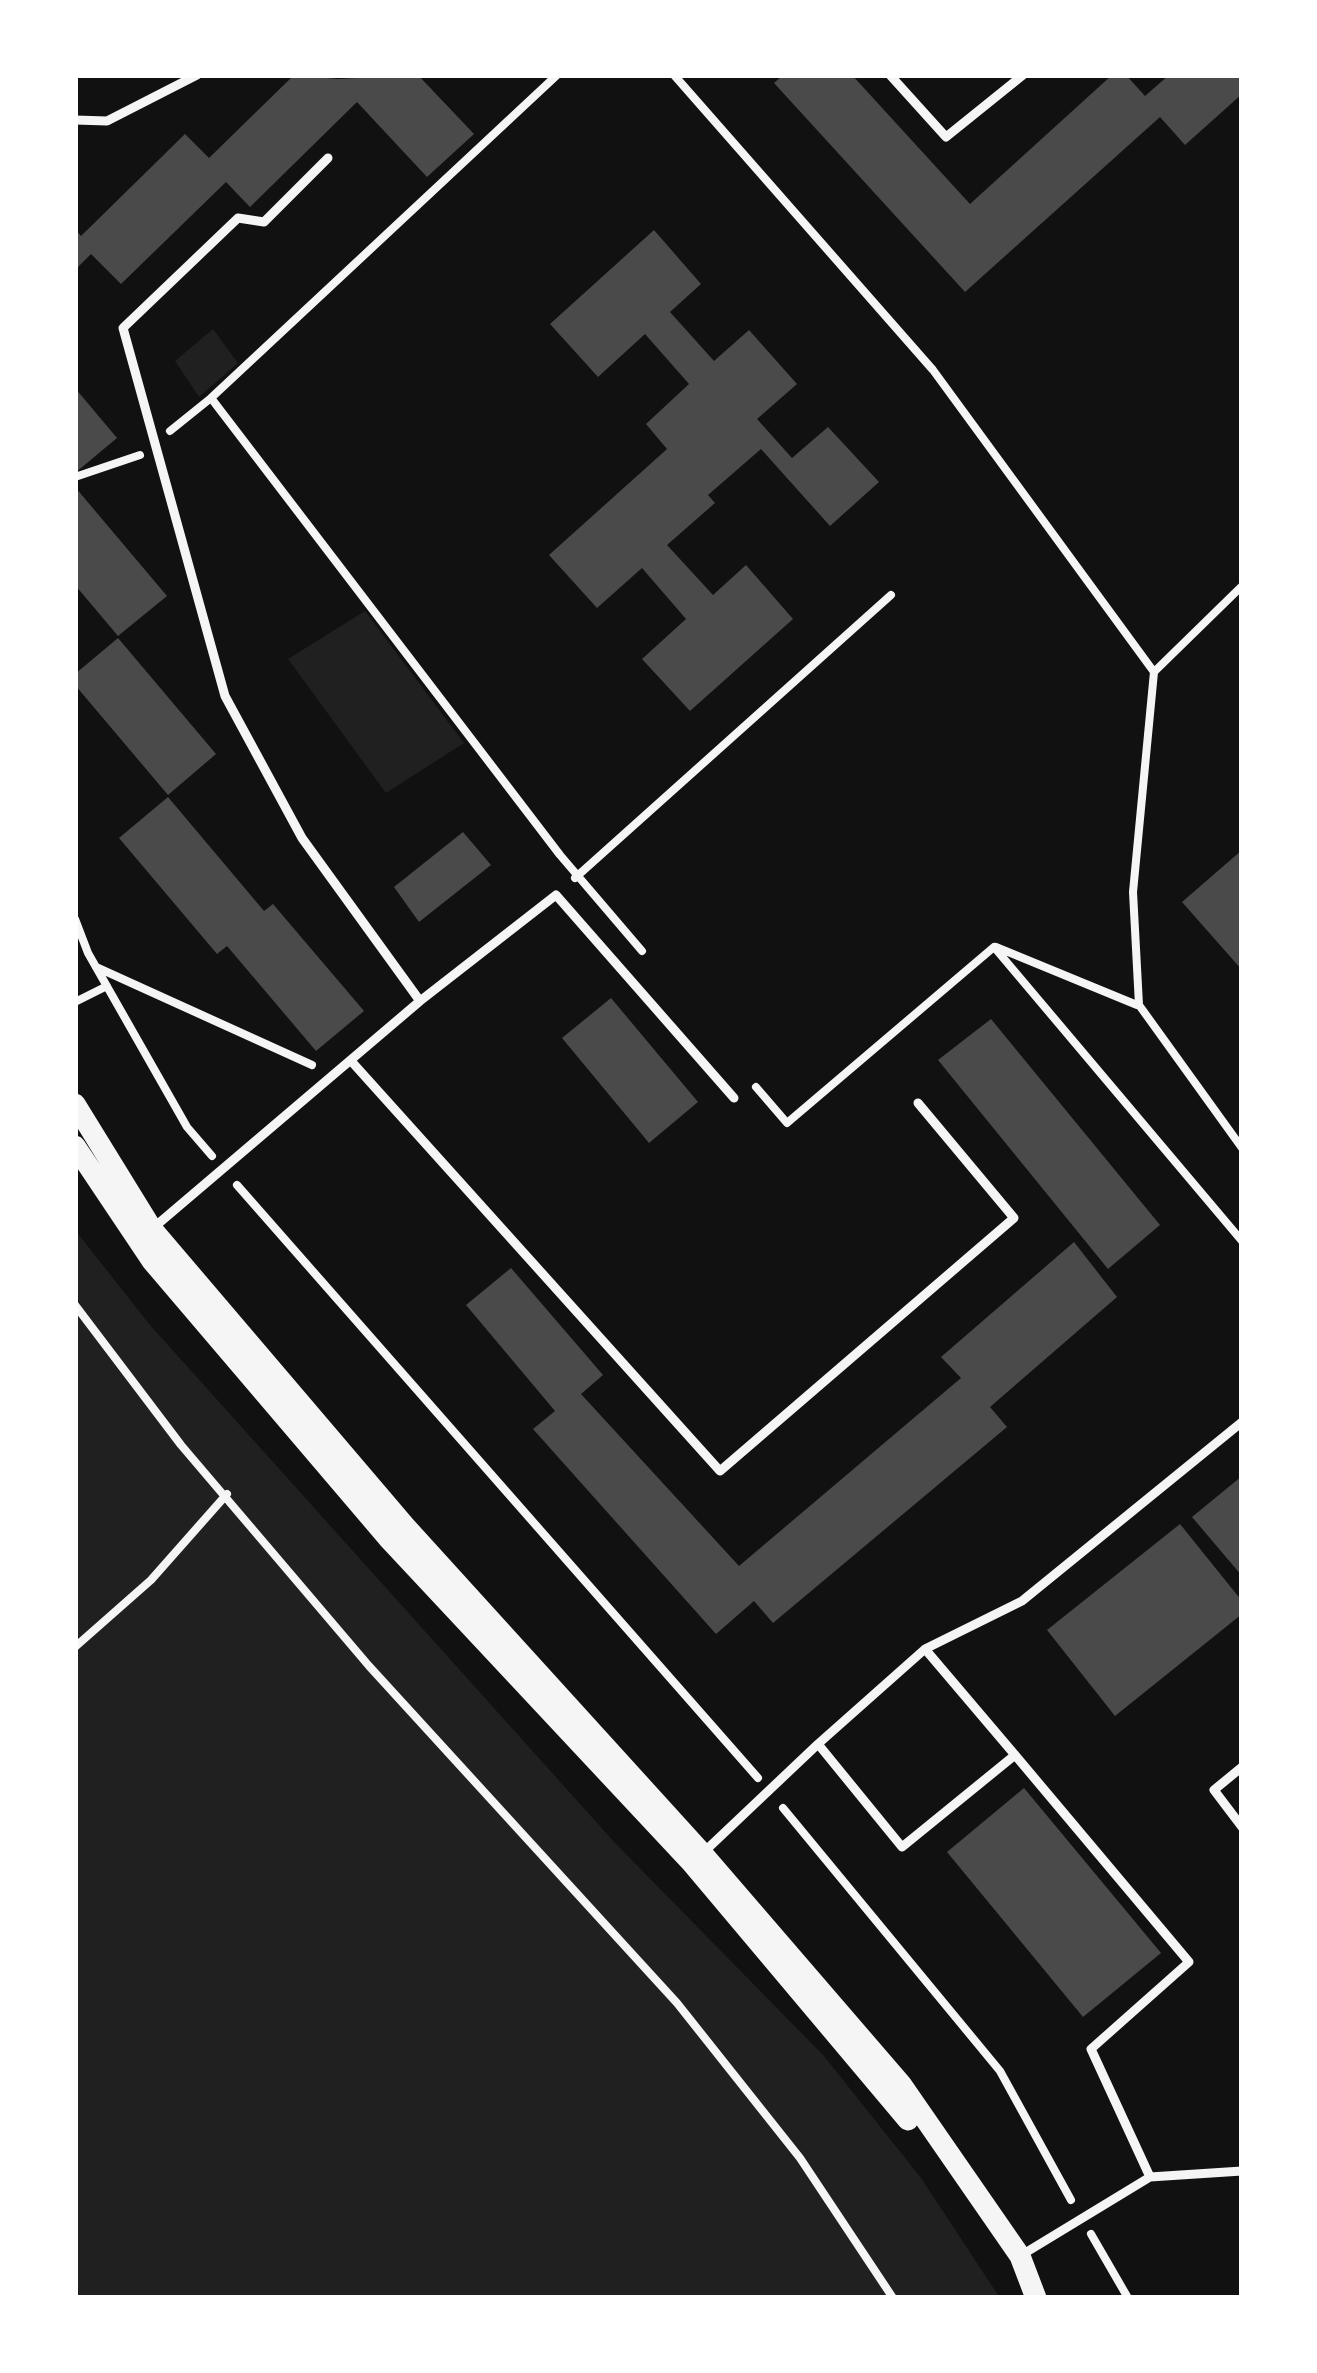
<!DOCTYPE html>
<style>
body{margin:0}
#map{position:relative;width:1317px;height:2373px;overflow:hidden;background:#111;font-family:"Sofia Sans Condensed",sans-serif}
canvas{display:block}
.frame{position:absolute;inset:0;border:78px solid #fff;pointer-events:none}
</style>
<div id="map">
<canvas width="1317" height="2373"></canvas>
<div class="frame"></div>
</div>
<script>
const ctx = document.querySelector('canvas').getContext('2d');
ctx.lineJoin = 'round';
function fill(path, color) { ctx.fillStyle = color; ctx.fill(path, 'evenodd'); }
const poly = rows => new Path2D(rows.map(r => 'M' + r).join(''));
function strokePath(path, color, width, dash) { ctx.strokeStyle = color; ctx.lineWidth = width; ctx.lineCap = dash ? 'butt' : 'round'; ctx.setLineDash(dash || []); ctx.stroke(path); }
const green = poly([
 [213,329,238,363,199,397,175,361],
 [365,611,464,743,386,793,288,659],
 [75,1230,150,1325,616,1844,824,2056,921,2178,1000,2298,75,2298]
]);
const building = poly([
 [294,75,338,79,418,75,474,134,427,177,357,102,250,207,226,182,121,284,91,254,75,270,75,229,81,236,185,134,209,158],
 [783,75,852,75,970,204,1112,75,1126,75,1145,96,1169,75,1242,75,1242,94,1185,145,1160,117,965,292,774,83],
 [654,230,701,284,670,312,714,361,749,330,797,384,757,419,792,458,828,427,879,482,830,526,761,449,708,495,715,503,667,545,713,595,746,565,793,619,690,711,642,659,686,619,642,568,597,608,549,555,667,449,646,424,689,384,645,334,598,377,550,324],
 [75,388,117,438,75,473],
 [75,487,167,596,118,636,75,585],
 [118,638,216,754,168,795,75,685,75,674],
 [168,797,264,911,273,904,364,1011,316,1051,227,946,217,954,119,838],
 [463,832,491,865,419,922,394,887],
 [1242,850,1242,970,1182,902],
 [611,998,698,1102,649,1143,562,1038],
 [991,1019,1160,1225,1108,1269,938,1060],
 [1074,1242,1117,1297,990,1407,1007,1427,773,1623,754,1601,716,1634,533,1429,555,1411,466,1305,511,1268,603,1375,581,1394,739,1566,961,1378,941,1357],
 [1242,1476,1242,1576,1192,1517],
 [1180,1524,1242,1601,1242,1614,1115,1716,1047,1630],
 [1024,1788,1161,1953,1083,2017,947,1852]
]);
const path = poly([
 [557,75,211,398,560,855,642,951],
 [674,75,933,370,1154,672],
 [170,431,211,398],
 [75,477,140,455],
 [1242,586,1154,672,1133,892,1139,1005,1242,1148],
 [575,878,891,595],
 [75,919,88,953,187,1127,212,1156],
 [996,947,1137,1005],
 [96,967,312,1065],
 [75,1002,107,986],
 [756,1087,787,1123,994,947,1242,1241],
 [237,1185,758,1778],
 [75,1305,181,1445,369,1666,677,2003,800,2158,893,2298],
 [75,1647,151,1580,227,1494],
 [783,1808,1000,2071,1071,2200],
 [1091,2234,1128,2298]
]);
const service = poly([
 [890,75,946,137,1023,75],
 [75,120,107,121,197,75],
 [328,158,264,222,238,218,123,328,225,696,302,838,420,1001],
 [352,1062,720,1471,1014,1218,918,1103],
 [152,1229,420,1001,556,895,734,1098],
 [925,1649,1022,1601,1242,1422],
 [818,1744,925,1649,1015,1755],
 [1242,1767,1214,1790,1242,1827],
 [705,1851,818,1744,902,1847,1015,1755,1189,1962,1091,2049,1150,2177],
 [1020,2256,1150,2177,1242,2171]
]);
const tertiary = poly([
 [75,1104,152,1229,405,1526,702,1853,901,2084,1020,2256,1036,2298],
 [75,1146,152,1261,388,1538,691,1862,908,2120]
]);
fill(green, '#202020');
fill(building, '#4a4a4a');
strokePath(path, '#f5f5f5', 8);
strokePath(service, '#f5f5f5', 9);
strokePath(tertiary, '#f5f5f5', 21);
</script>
